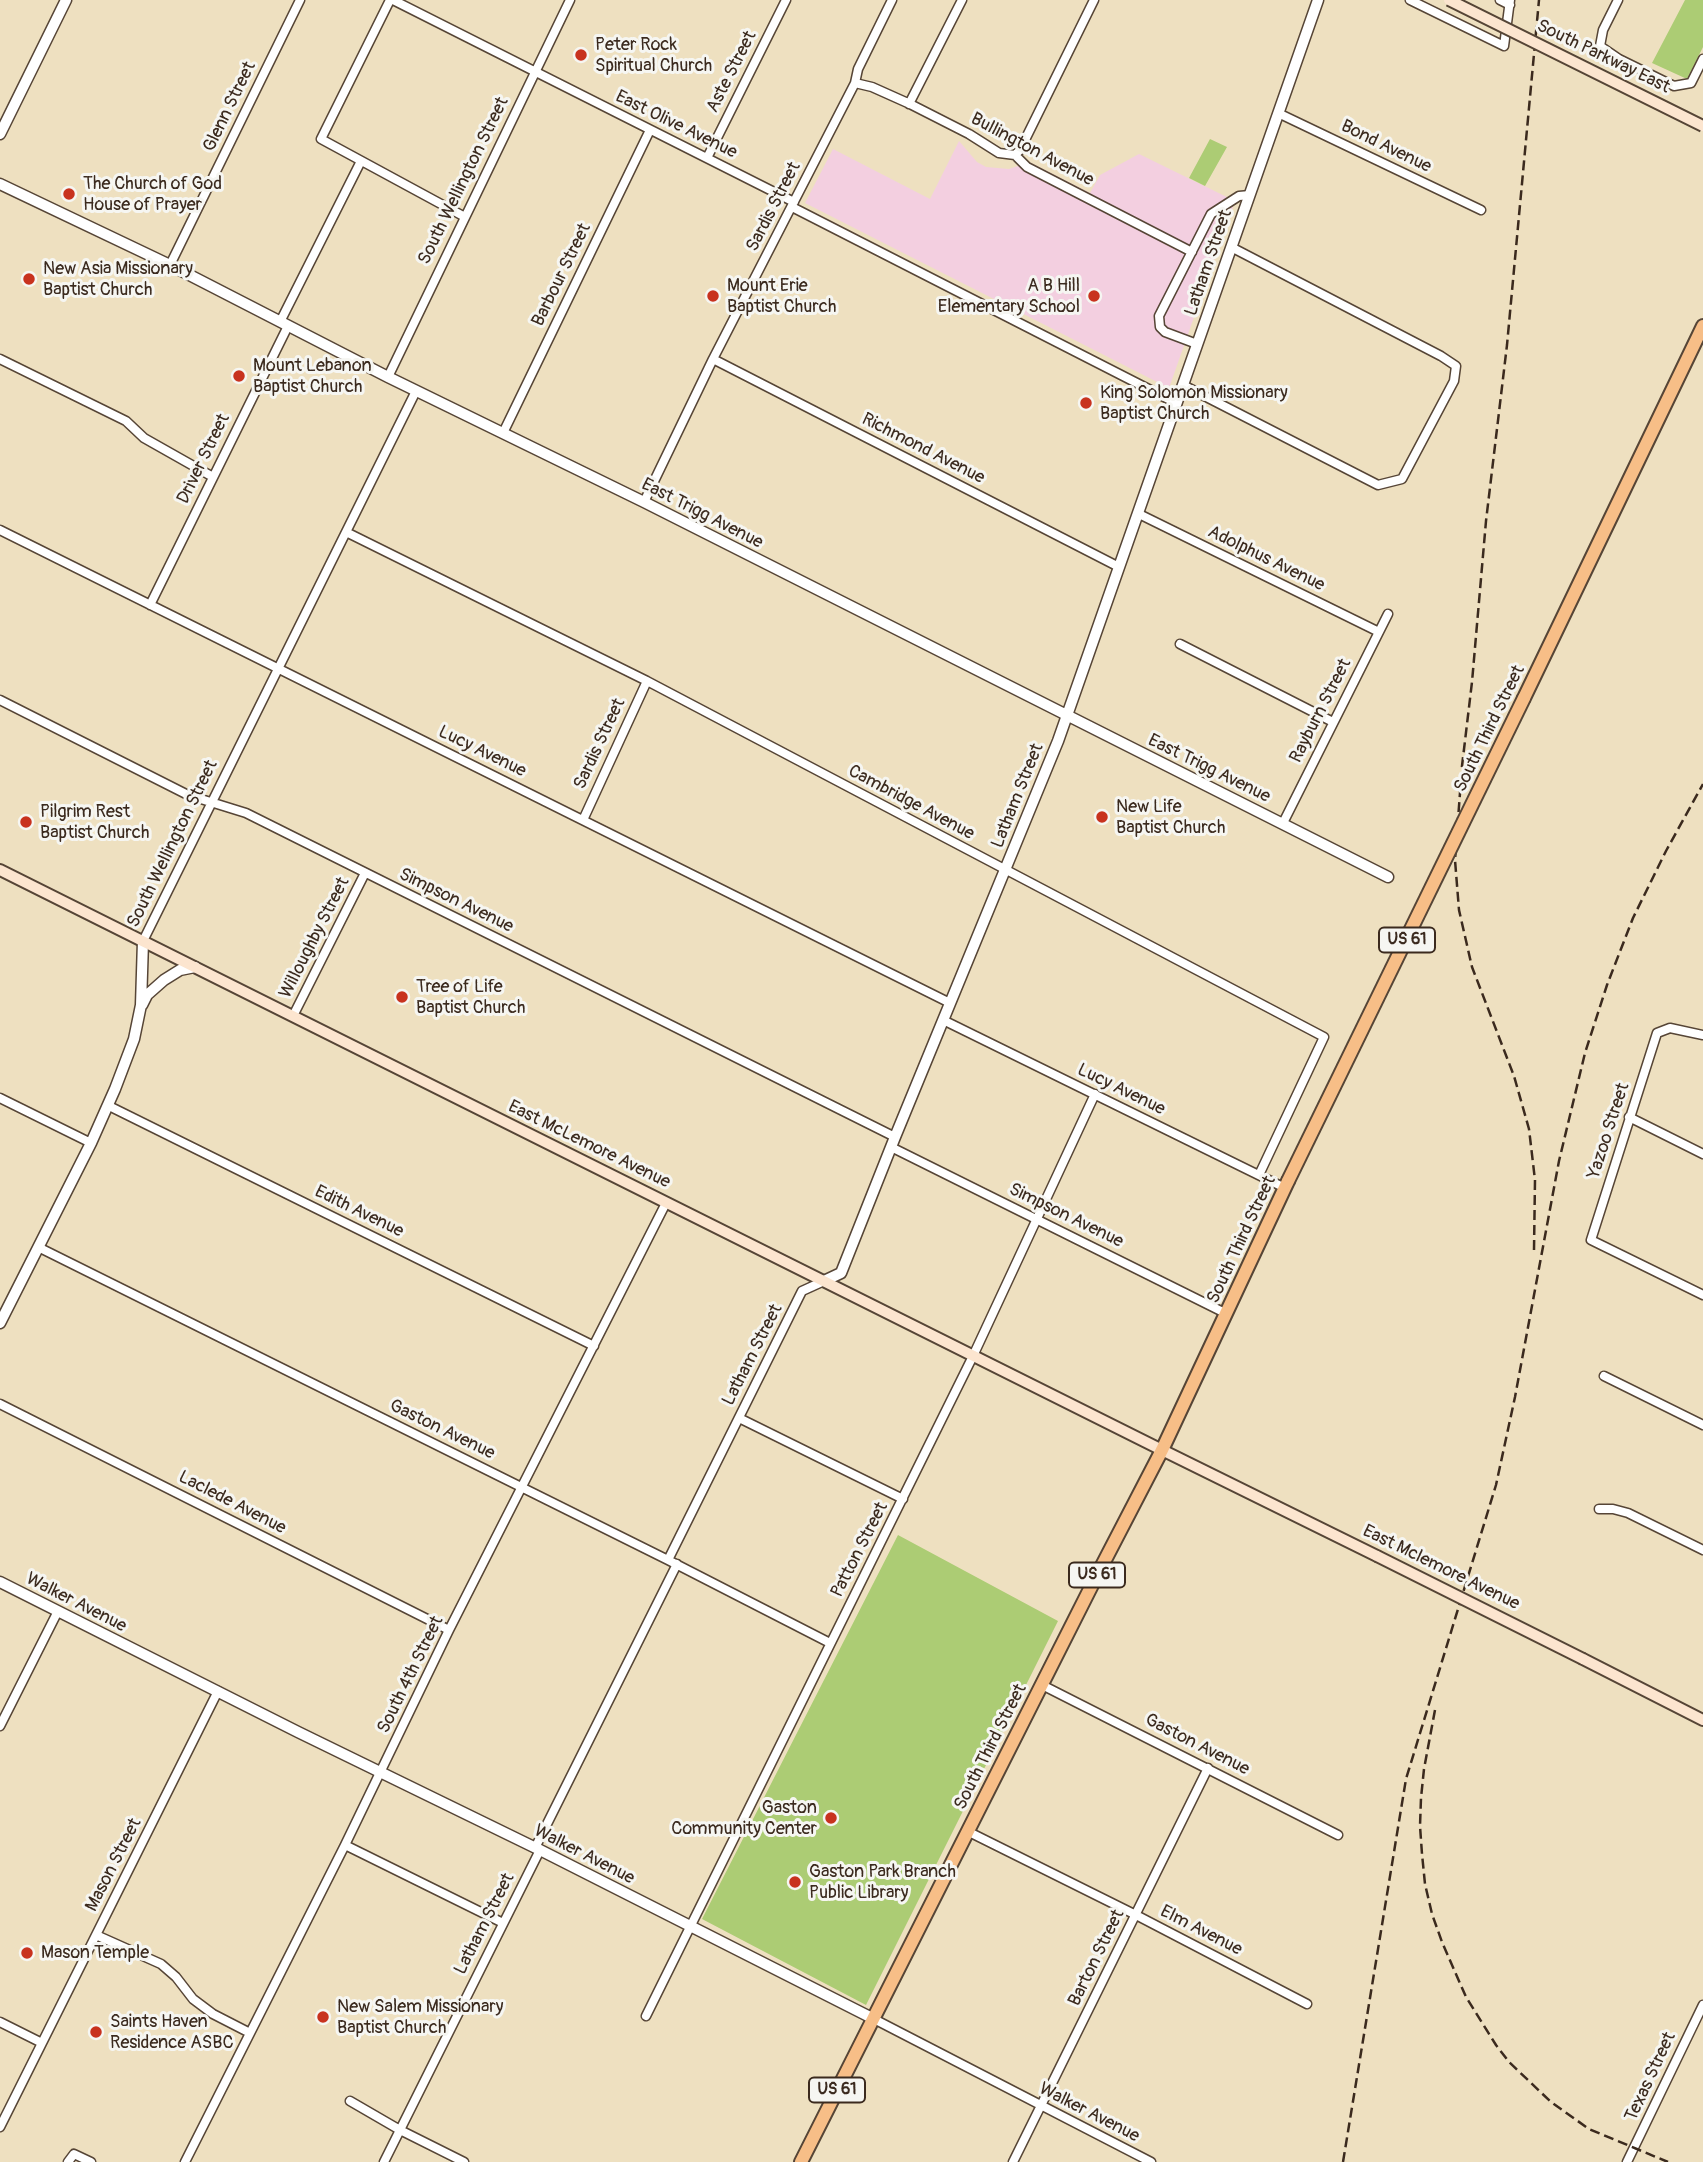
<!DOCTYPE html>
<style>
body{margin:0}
canvas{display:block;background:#eee0c0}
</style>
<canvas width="1703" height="2162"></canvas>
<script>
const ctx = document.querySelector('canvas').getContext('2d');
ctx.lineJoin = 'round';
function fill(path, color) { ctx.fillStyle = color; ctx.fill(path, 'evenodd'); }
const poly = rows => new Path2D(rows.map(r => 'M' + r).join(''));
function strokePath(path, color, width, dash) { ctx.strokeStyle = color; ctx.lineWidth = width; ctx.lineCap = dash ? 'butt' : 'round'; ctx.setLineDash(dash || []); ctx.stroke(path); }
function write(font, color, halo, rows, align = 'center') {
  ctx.font = font + ' Pangolin,sans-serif'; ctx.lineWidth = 6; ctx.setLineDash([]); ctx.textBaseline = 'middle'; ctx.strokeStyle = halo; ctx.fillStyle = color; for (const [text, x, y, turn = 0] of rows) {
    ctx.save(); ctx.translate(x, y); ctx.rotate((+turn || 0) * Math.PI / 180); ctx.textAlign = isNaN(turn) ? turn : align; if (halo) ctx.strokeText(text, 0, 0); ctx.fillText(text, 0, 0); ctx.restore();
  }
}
const built = poly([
 [959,141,977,162,986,167,1009,169,1018,166,1025,160,1090,193,1100,175,1139,154,1235,201,1169,388,805,203,833,149,930,199]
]);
const green = poly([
 [1685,0,1703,0,1703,47,1687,79,1652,63],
 [1210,139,1227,147,1205,186,1189,178],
 [898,1535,1058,1621,866,2005,702,1919]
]);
const minor = poly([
 [390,0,321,139,465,217],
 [393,0,794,202],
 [1410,0,1504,46,1510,0],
 [1500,0,1510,5],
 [1618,0,1603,30,1600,46,1619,59,1674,86,1691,83,1703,59],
 [855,83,872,87,910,104,969,134,999,153,1015,155,1027,167,1192,252],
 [909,104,962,0],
 [1278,113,1481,210],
 [1015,155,1020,150,1094,0],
 [707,158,786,0],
 [792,207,1176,403],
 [170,265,300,0],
 [280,322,361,161],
 [1197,344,1165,332,1160,327,1159,316,1211,214,1239,196,1250,195],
 [0,359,126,421,144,438,213,477],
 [713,359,1119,567],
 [388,377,570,0],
 [1183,385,1378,485,1402,479,1454,381,1456,366,1441,356,1231,247],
 [503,433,650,130],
 [644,502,713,359,855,83,858,69,892,0],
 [1139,514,1379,632],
 [0,530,950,1003],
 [346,532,647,681,1324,1037,1259,1175],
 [150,605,288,326],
 [1180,644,1333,722],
 [0,700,188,795,246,813,895,1137],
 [583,820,647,681],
 [1283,823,1388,614],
 [143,941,416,391],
 [293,1016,365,873],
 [943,1020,1285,1188],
 [1703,1035,1670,1028,1657,1033,1591,1240,1703,1295],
 [0,1098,91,1143],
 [109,1106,594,1346],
 [1629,1117,1703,1154],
 [891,1147,1227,1314],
 [38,1247,668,1560,830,1643],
 [1604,1376,1703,1425],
 [0,1404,449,1630],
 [739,1418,903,1499],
 [1599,1509,1613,1509,1628,1513,1703,1550],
 [668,1560,802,1291,824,1281],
 [1042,1685,1338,1835],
 [0,1726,58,1611],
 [967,1831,1136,1915,1307,2004],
 [345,1845,503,1923],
 [535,1848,677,1564],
 [96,1935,161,1964,176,1977,193,1999,213,2014,250,2033],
 [646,2016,973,1356,1095,1094],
 [872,2018,1151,2162],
 [0,2022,42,2043],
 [350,2101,400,2130,464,2162],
 [0,2127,218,1691],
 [68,2162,74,2154,91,2162],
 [185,2162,345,1845,449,1630,666,1203],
 [384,2162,540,1850],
 [1013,2162,1208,1768],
 [1627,2162,1703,2005]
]);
const tertiary = poly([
 [0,134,66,0],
 [0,184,170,265,388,377,644,502,1388,877],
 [142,1005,147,995,164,980,180,970,195,967],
 [824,1281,841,1273,895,1137,1058,741,1318,0],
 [0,1323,91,1143,115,1089,134,1039,141,1005,143,941],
 [0,1582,298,1732,540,1850,872,2018]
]);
const secondary = poly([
 [0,870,1162,1450,1377,1556],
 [1583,1659,1703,1720]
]);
const primary = poly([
 [1524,698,1703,326],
 [801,2162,1092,1585,1162,1450,1288,1181]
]);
const rail = poly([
 [1534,1250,1535,1180,1529,1129,1514,1076,1472,967,1459,910,1455,860,1462,766,1472,682,1486,521,1507,345,1539,0],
 [1435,1710,1424,1769,1421,1798,1420,1826,1422,1854,1425,1884,1432,1914,1442,1942,1466,1997,1496,2045,1509,2062,1551,2102,1589,2129,1668,2162],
 [1343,2162,1406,1779,1496,1485,1515,1397,1559,1161,1585,1053,1607,985,1633,918,1666,851,1703,784]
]);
const secondaryBridge = poly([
 [1449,0,1703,126],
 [1377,1556,1583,1659]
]);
const primaryBridge = poly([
 [1288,1181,1524,698]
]);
const markers = [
 [581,55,7,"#c8321e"],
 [69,194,7,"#c8321e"],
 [29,279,7,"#c8321e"],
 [713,296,7,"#c8321e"],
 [1094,296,7,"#c8321e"],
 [239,376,7,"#c8321e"],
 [1086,403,7,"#c8321e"],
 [1102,817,7,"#c8321e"],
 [26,822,7,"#c8321e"],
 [402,997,7,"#c8321e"],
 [831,1818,7,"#c8321e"],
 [795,1882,7,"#c8321e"],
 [27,1953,7,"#c8321e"],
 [323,2017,7,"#c8321e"],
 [96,2032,7,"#c8321e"]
];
const shields = [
 [1407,940,56],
 [1097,1575,56],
 [837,2090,56]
];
const shieldNames = [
 ["US 61",1407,940],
 ["US 61",1097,1575],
 ["US 61",837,2090]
];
const poiNames = [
 ["Peter Rock",595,45],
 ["Spiritual Church",595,66],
 ["The Church of God",83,184],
 ["House of Prayer",83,205],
 ["New Asia Missionary",43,269],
 ["Baptist Church",43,290],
 ["Mount Erie",727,286],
 ["Baptist Church",727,307],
 ["A B Hill",1080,286,"right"],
 ["Elementary School",1080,307,"right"],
 ["Mount Lebanon",253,366],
 ["Baptist Church",253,387],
 ["King Solomon Missionary",1100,393],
 ["Baptist Church",1100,414],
 ["New Life",1116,807],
 ["Baptist Church",1116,828],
 ["Pilgrim Rest",40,812],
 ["Baptist Church",40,833],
 ["Tree of Life",416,987],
 ["Baptist Church",416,1008],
 ["Gaston",817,1808,"right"],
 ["Community Center",817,1829,"right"],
 ["Gaston Park Branch",809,1872],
 ["Public Library",809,1893],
 ["Mason Temple",41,1953],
 ["New Salem Missionary",337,2007],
 ["Baptist Church",337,2028],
 ["Saints Haven",110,2022],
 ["Residence ASBC",110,2043]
];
const streetNames = [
 ["South Parkway East",1603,57,26],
 ["Aste Street",732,72,-63],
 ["Glenn Street",230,107,-64],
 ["East Olive Avenue",676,125,26],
 ["Bond Avenue",1386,147,26],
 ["Bullington Avenue",1032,150,28],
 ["South Wellington Street",464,181,-64],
 ["Sardis Street",774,207,-63],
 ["Latham Street",1209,263,-71],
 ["Barbour Street",562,275,-64],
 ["Richmond Avenue",923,449,27],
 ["Driver Street",204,459,-64],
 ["East Trigg Avenue",702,514,27],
 ["Adolphus Avenue",1266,559,26],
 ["Rayburn Street",1321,711,-63],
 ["South Third Street",1490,729,-64],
 ["Sardis Street",600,744,-65],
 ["Lucy Avenue",482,752,26],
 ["East Trigg Avenue",1209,769,26],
 ["Latham Street",1018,796,-68],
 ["Cambridge Avenue",911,803,28],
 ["South Wellington Street",173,844,-64],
 ["Simpson Avenue",456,901,26],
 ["Willoughby Street",315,938,-63],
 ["Lucy Avenue",1121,1090,26],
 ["Yazoo Street",1609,1131,-72],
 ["East McLemore Avenue",589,1145,26],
 ["Edith Avenue",359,1212,26],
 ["Simpson Avenue",1066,1216,26],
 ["South Third Street",1242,1240,-65],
 ["Latham Street",753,1355,-63],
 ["Gaston Avenue",442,1430,26],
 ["Laclede Avenue",232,1503,27],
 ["Patton Street",860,1550,-63],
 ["East Mclemore Avenue",1441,1568,26],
 ["Walker Avenue",76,1603,27],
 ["South 4th Street",411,1675,-64],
 ["Gaston Avenue",1197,1745,27],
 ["South Third Street",991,1747,-63],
 ["Walker Avenue",584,1855,27],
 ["Mason Street",114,1865,-63],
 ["Latham Street",485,1924,-63],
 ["Elm Avenue",1201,1931,27],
 ["Barton Street",1097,1958,-64],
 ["Texas Street",1651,2077,-65],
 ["Walker Avenue",1089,2113,27]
];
fill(built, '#f3cfe0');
fill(green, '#accc74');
strokePath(minor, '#564536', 11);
strokePath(tertiary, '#564536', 13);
strokePath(secondary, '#564536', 14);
strokePath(primary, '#564536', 16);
strokePath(minor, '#fff', 8);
strokePath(tertiary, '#fff', 10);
strokePath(secondary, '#fce5cf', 10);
strokePath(primary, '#f7be87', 12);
strokePath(rail, '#3b2a1e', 2.5, [10, 5]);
strokePath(secondaryBridge, '#564536', 14, []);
strokePath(primaryBridge, '#564536', 16, []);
strokePath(secondaryBridge, '#fce5cf', 10);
strokePath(primaryBridge, '#f7be87', 12);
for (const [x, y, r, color] of markers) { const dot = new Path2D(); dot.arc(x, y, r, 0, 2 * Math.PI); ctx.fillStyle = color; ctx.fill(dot); strokePath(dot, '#f6f6f2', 2.5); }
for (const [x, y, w] of shields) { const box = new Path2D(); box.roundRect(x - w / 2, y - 12.5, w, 25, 5); ctx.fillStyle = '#f6f6f2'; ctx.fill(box); strokePath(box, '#3b2a1e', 2); }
write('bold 16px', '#3b2a1e', null, shieldNames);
write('18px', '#3b2a1e', '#f6f6f2', poiNames, 'left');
write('18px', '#3b2a1e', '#f6f6f2', streetNames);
</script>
